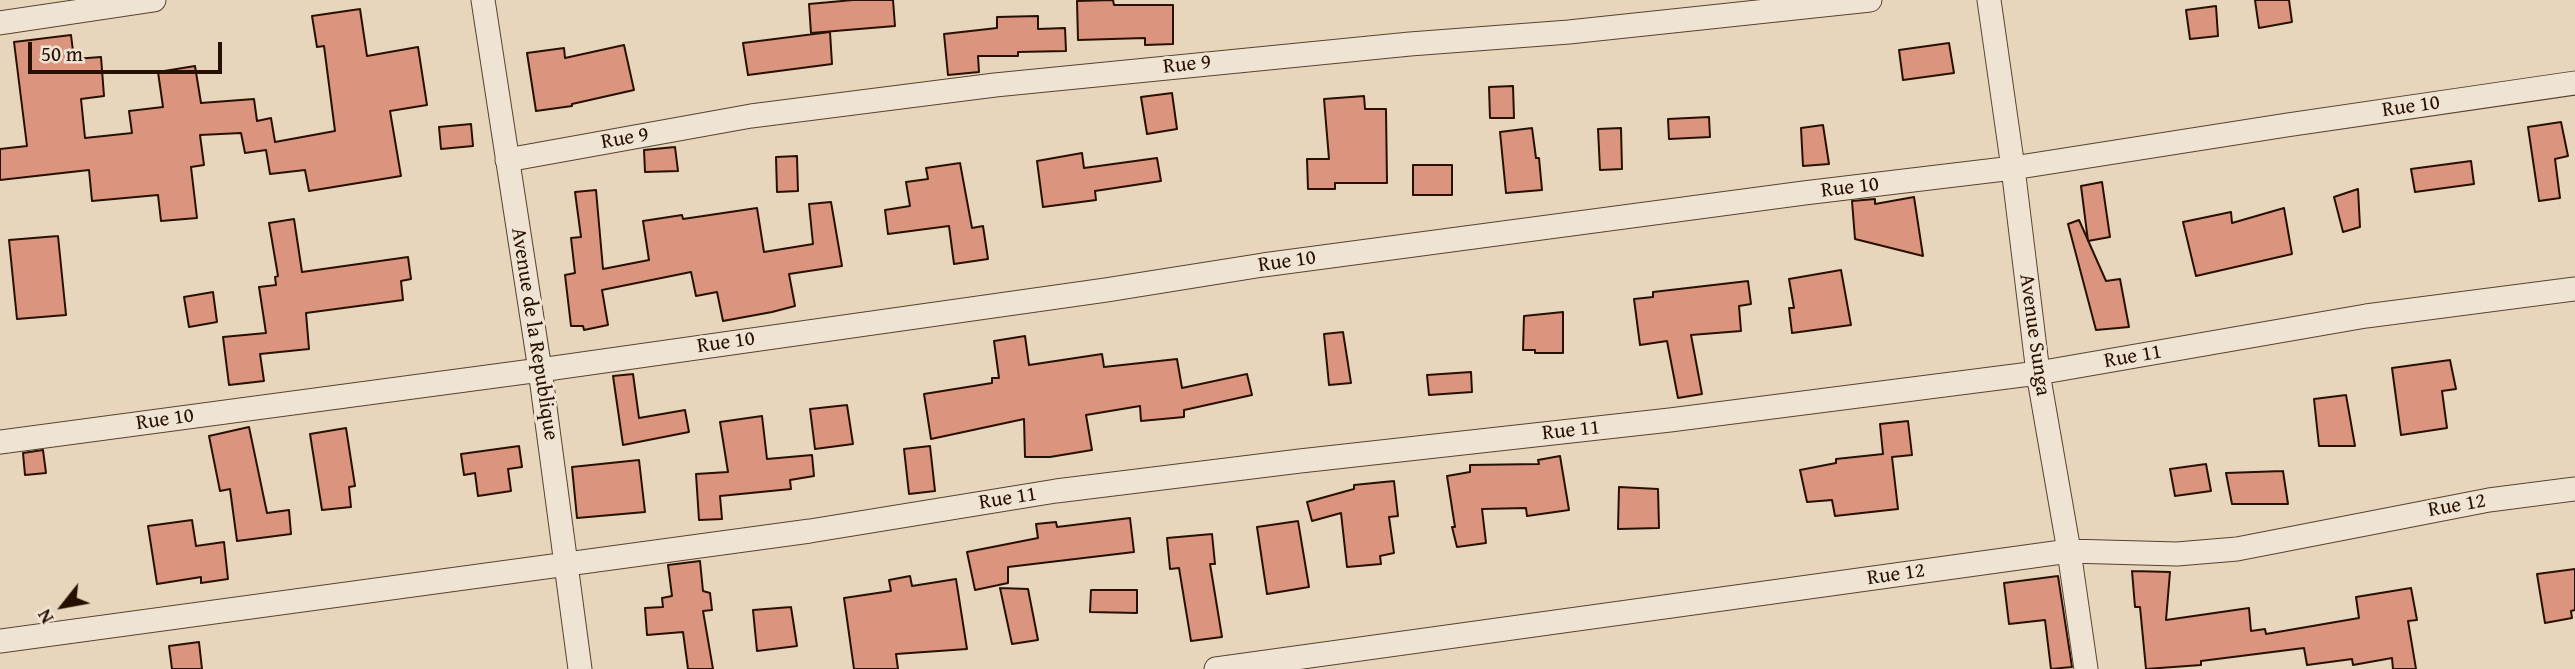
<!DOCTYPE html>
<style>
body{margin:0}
#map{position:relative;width:2575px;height:669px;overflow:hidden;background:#e7d6bc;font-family:"Gentium Book Plus",serif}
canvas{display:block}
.north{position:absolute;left:28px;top:571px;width:70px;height:70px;-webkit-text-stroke:5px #efe4d3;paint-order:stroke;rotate:239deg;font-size:19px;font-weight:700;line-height:28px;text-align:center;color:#281000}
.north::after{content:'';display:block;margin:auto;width:24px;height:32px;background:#281000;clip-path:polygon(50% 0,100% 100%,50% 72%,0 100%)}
.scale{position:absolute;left:28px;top:42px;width:194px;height:32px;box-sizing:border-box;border:4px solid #281000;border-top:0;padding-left:9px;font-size:21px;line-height:24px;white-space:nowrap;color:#281000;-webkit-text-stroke:5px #efe4d3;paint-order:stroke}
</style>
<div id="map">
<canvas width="2575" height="669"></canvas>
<div class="north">N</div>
<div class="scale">50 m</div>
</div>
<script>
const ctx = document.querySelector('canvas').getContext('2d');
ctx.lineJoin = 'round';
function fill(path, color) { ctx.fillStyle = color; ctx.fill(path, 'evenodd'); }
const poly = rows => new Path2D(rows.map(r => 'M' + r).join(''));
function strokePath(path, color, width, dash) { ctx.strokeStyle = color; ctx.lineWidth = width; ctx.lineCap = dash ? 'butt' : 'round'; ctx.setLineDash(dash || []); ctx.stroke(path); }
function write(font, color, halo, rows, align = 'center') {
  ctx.font = font + ' "Gentium Book Plus",serif'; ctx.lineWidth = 6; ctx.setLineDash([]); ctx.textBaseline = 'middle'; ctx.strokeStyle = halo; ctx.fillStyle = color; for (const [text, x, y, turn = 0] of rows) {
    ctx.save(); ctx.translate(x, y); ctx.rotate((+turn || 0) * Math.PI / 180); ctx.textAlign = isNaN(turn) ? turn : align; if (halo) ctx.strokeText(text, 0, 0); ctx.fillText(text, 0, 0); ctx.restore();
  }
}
const building = poly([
 [853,0,893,0,895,26,811,33,809,4,853,0],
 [1113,0,1114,5,1173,5,1173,44,1145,45,1145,38,1078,40,1077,1,1113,0],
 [2255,0,2289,0,2292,22,2259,28,2255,0],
 [2216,6,2218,36,2190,39,2186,10,2216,6],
 [360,9,367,56,418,47,427,105,390,111,401,176,309,191,305,170,270,174,266,150,245,153,241,133,200,135,204,165,191,167,197,218,161,221,158,195,92,201,89,170,0,180,0,149,27,146,14,42,71,35,74,59,101,57,104,96,81,99,85,138,132,133,129,111,163,107,158,72,195,66,201,103,254,99,257,121,271,118,275,142,335,131,324,46,317,47,312,16,360,9],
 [1038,16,1038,29,1065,28,1066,51,1018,52,1018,56,978,56,979,72,948,75,944,34,997,28,997,17,1038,16],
 [830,32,832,64,748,75,743,43,830,32],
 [1949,43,1954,73,1903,80,1899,50,1949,43],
 [624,45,634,90,572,104,572,106,536,111,527,53,564,48,565,58,624,45],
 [1513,86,1514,118,1490,118,1489,87,1513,86],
 [1172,93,1177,129,1147,134,1141,97,1172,93],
 [1364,96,1365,109,1386,109,1387,183,1335,183,1335,189,1308,189,1307,159,1329,159,1324,99,1364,96],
 [1709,117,1710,137,1669,139,1668,119,1709,117],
 [2561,122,2568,156,2555,159,2560,198,2539,201,2528,127,2561,122],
 [471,124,473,146,441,149,439,127,471,124],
 [1823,125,1829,164,1803,166,1801,128,1823,125],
 [1532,128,1536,158,1539,158,1542,190,1506,193,1500,132,1532,128],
 [1621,128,1622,169,1600,170,1598,129,1621,128],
 [675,147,678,171,645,172,644,150,675,147],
 [1082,153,1084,168,1157,158,1161,181,1095,191,1096,200,1043,207,1037,161,1082,153],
 [797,156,798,191,777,192,776,157,797,156],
 [2471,161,2474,184,2415,192,2411,169,2471,161],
 [960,163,972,228,983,226,988,259,954,264,949,226,888,234,885,210,910,206,906,182,928,179,926,168,960,163],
 [1413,165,1452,165,1452,195,1413,195,1413,165],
 [2102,182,2110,237,2088,241,2081,186,2102,182],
 [2358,189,2360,227,2343,232,2334,197,2358,189],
 [596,190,603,269,649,260,643,221,682,215,683,219,757,208,764,252,813,244,809,204,831,202,842,266,789,274,795,306,772,312,723,321,717,292,696,296,691,272,602,290,608,325,584,330,583,326,571,326,565,275,575,273,571,238,581,237,575,192,596,190],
 [1914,197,1923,256,1855,239,1852,201,1875,199,1875,204,1914,197],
 [2284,208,2292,254,2196,276,2183,222,2231,212,2232,223,2284,208],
 [294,219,302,272,408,257,411,279,401,281,403,300,306,313,309,349,260,354,264,381,229,385,223,337,266,333,259,287,276,285,275,277,278,276,269,223,294,219],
 [2079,220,2106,281,2120,279,2129,327,2096,330,2068,224,2079,220],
 [58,236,66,315,17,319,9,240,58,236],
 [1841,270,1851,325,1792,333,1789,308,1794,308,1789,279,1841,270],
 [1748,281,1751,304,1739,306,1741,331,1691,335,1702,394,1678,398,1667,341,1640,345,1634,299,1653,297,1653,292,1748,281],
 [213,292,217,322,189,327,184,297,213,292],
 [1563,312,1563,353,1535,353,1535,350,1523,350,1524,316,1563,312],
 [1343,332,1351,383,1329,385,1324,334,1343,332],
 [1025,336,1029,365,1102,354,1104,367,1177,359,1182,388,1247,374,1252,395,1184,410,1184,417,1141,421,1140,406,1086,415,1092,450,1050,457,1025,457,1024,419,931,439,924,394,992,383,992,378,999,378,994,341,1025,336],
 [2450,360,2456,389,2442,391,2447,428,2401,435,2392,368,2450,360],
 [1471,372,1472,392,1429,395,1427,375,1471,372],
 [633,374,639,418,685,410,689,432,623,445,613,376,633,374],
 [2346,395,2355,446,2319,446,2314,399,2346,395],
 [847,405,853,444,815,449,810,409,847,405],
 [762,416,767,459,812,455,814,476,790,480,791,489,720,496,722,519,699,520,696,474,728,472,720,422,762,416],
 [1908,421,1912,455,1892,457,1898,509,1835,516,1832,500,1807,502,1800,470,1836,463,1836,459,1883,454,1880,424,1908,421],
 [249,427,267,513,289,510,291,534,237,541,230,489,220,491,209,436,249,427],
 [346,428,355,486,349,487,351,507,322,510,310,434,346,428],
 [519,446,522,467,508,469,511,491,478,496,475,473,464,475,461,454,519,446],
 [930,446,935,491,909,494,904,449,930,446],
 [43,450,46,473,25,475,23,453,43,450],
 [1560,456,1569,510,1527,516,1526,508,1482,509,1486,543,1457,547,1452,527,1455,527,1447,476,1470,472,1470,465,1539,464,1538,460,1560,456],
 [639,460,645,512,577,518,572,467,639,460],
 [2206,464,2211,491,2175,496,2170,469,2206,464],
 [2283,471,2288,504,2232,504,2226,473,2283,471],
 [1394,481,1398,516,1389,517,1394,553,1380,556,1381,564,1347,567,1341,513,1312,521,1307,502,1354,489,1354,485,1394,481],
 [1619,487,1658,489,1659,528,1618,529,1619,487],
 [1130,518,1134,552,1008,567,1008,583,975,590,967,552,1038,538,1036,524,1056,522,1057,527,1130,518],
 [192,520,196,546,224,542,228,579,201,583,201,577,157,584,148,526,192,520],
 [1298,521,1309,587,1267,594,1257,527,1298,521],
 [1212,534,1215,564,1210,564,1222,637,1191,641,1179,568,1170,569,1167,538,1212,534],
 [700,561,703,591,710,593,712,610,703,611,713,669,688,669,683,632,647,635,645,608,663,607,662,598,672,596,668,565,700,561],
 [2575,569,2575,610,2571,611,2572,618,2545,623,2537,574,2575,569],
 [2132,571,2170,572,2166,620,2249,608,2251,631,2265,629,2266,634,2359,618,2356,597,2411,588,2417,620,2408,621,2416,669,2393,669,2392,658,2353,665,2352,659,2307,665,2304,648,2201,661,2201,665,2146,669,2140,607,2135,607,2132,571],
 [910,576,912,586,956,579,967,649,896,654,898,669,854,669,844,598,891,591,889,580,910,576],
 [2058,576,2072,667,2051,669,2045,620,2009,624,2004,583,2058,576],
 [1000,588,1028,589,1038,640,1012,644,1000,588],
 [1091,590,1137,590,1137,613,1090,612,1091,590],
 [791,607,797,646,757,651,753,610,791,607],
 [199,642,202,669,172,669,169,646,199,642]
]);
const minor = poly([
 [483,0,540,370,580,669],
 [1989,0,2013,168,2038,373,2069,551,2086,669],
 [0,23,154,0],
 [507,160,751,116,995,85,1410,44,1569,32,1870,0],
 [0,442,540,370,1106,290,1263,265,1804,193,2013,168,2287,125,2575,83],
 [0,641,810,531,1056,491,1300,461,1670,420,2038,373,2366,316,2575,289],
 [1216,669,2069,551,2177,554,2237,549,2489,500,2575,489]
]);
const streetNames = [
 ["Rue 9",1187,65,-6],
 ["Rue 10",2411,107,-8],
 ["Rue 9",625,139,-10],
 ["Rue 10",1850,188,-7],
 ["Rue 10",1287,262,-8],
 ["Avenue de la Republique",534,334,81],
 ["Avenue Sunga",2034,335,82],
 ["Rue 10",726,343,-8],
 ["Rue 11",2133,357,-10],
 ["Rue 10",165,420,-8],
 ["Rue 11",1571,431,-6],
 ["Rue 11",1008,499,-9],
 ["Rue 12",2457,506,-10],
 ["Rue 12",1896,575,-8]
];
fill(building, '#db957e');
strokePath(building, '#281000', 2);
strokePath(minor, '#58422f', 25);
strokePath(minor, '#efe4d3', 23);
write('21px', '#281000', '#efe4d3', streetNames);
</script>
